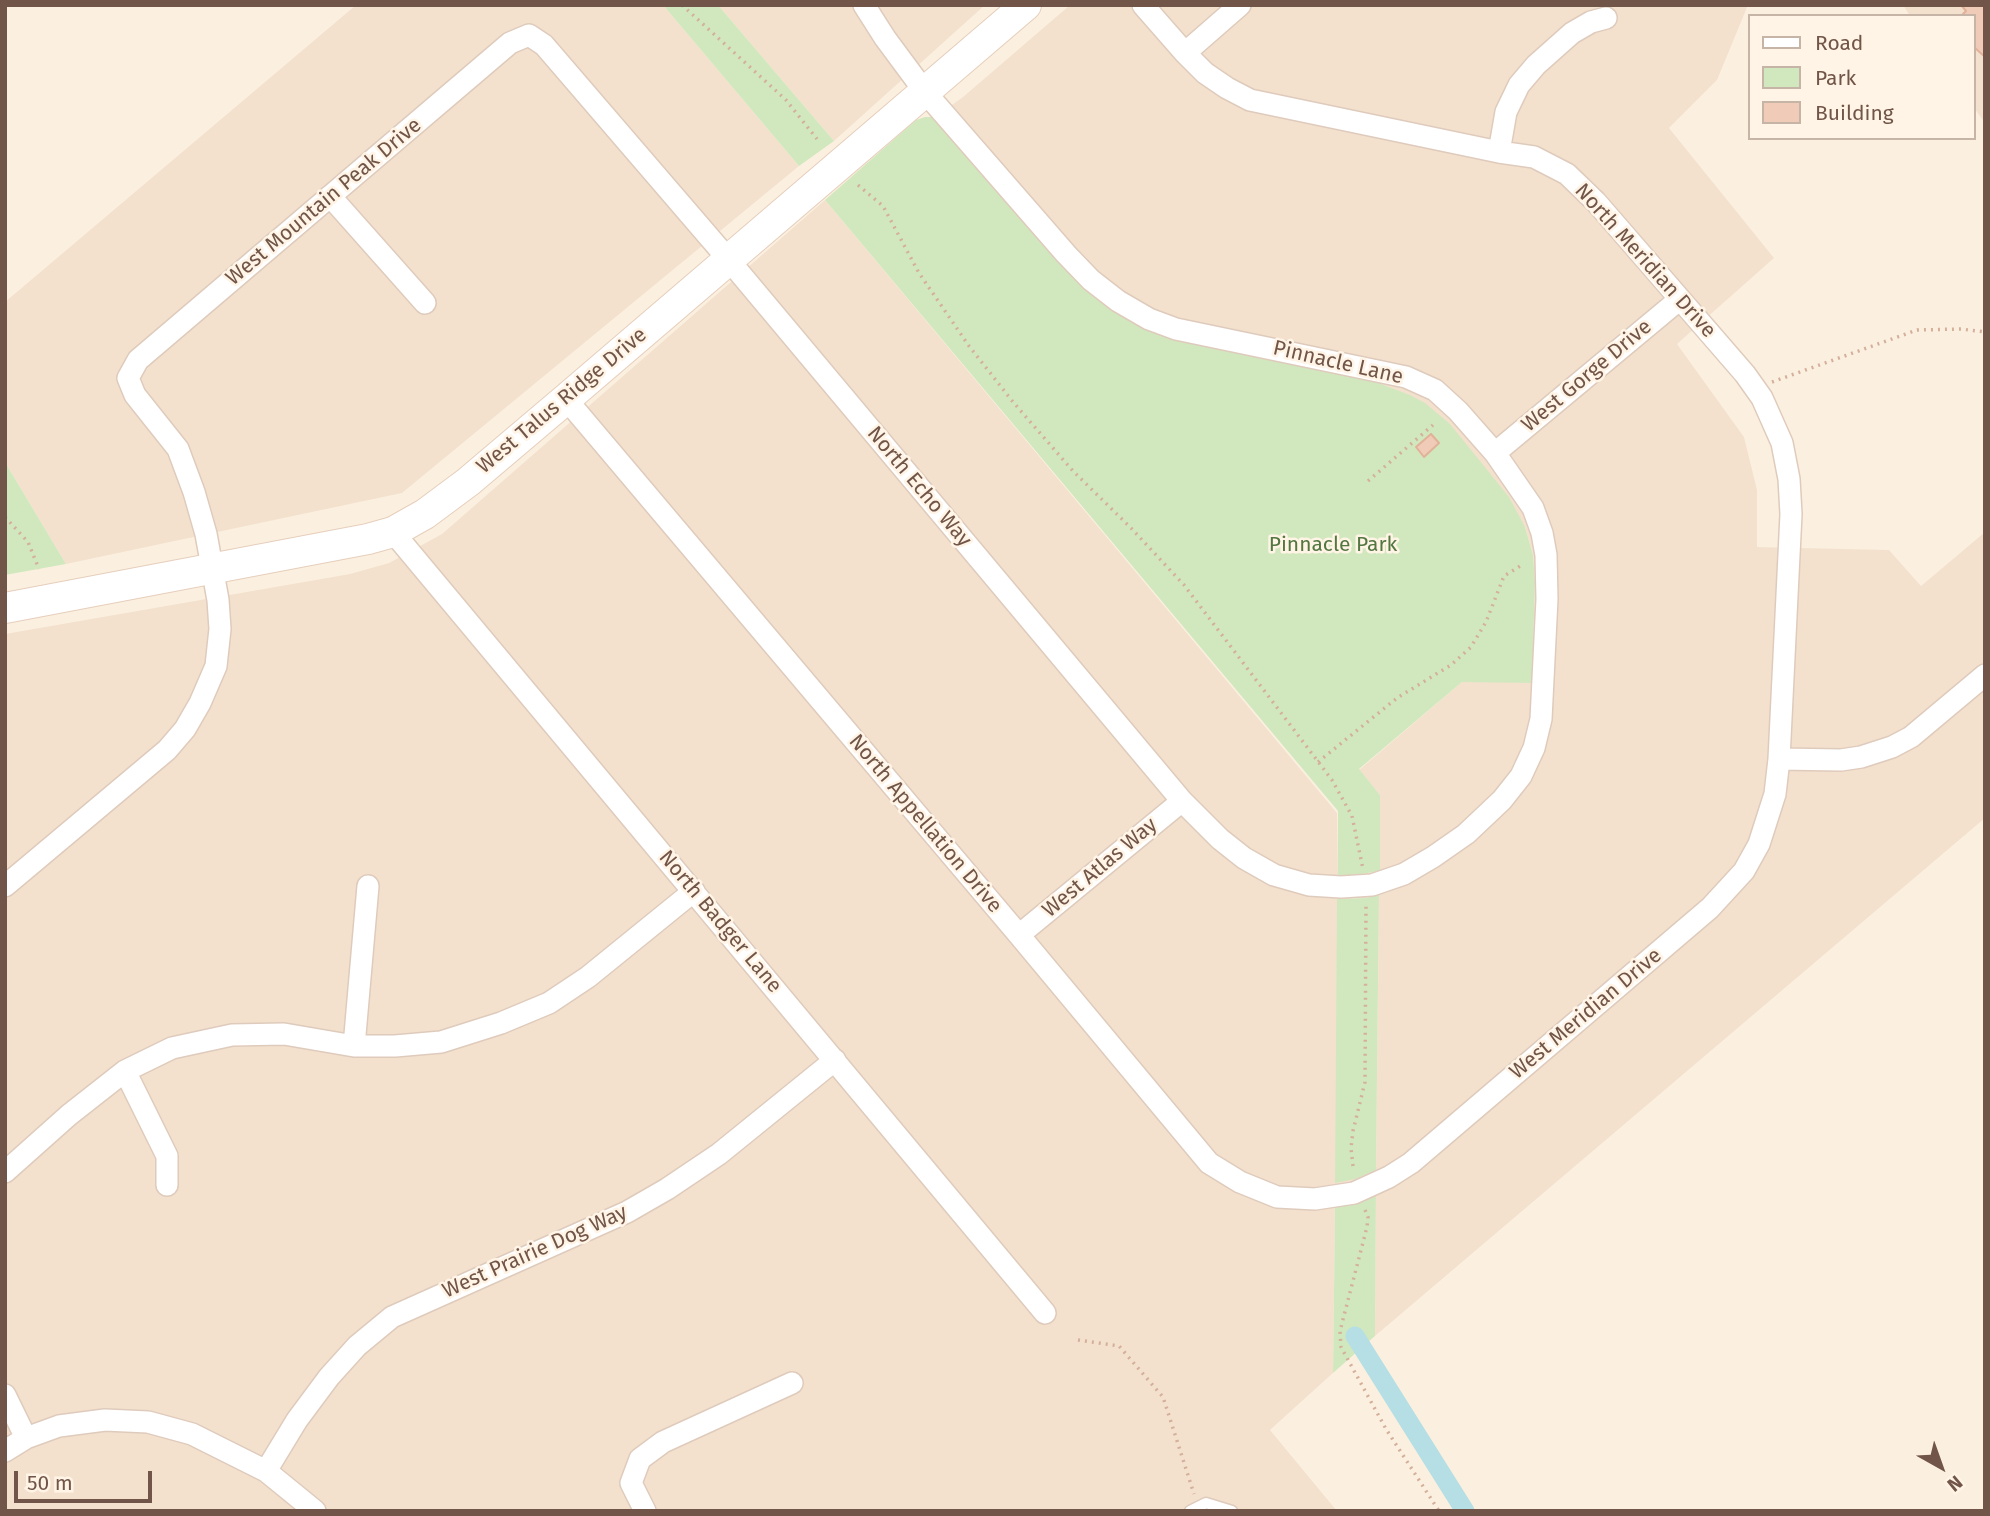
<!DOCTYPE html>
<style>
body{margin:0}
#map{position:relative;width:1990px;height:1516px;overflow:hidden;background:#fbf0df;font-family:"Fira Sans",sans-serif}
canvas{display:block}
.frame{position:absolute;inset:0;border:7px solid #715548;pointer-events:none}
.legend{position:absolute;left:1748px;top:14px;width:228px;height:126px;box-sizing:border-box;background:#fff4e5;border:2px solid #c6b4a6;margin:0;padding:9px 12px;list-style:none;font-size:21px;color:#715548}
.legend li{display:flex;align-items:center;gap:14px;height:35px}
.legend b{width:35px;border:2px solid #c6b4a6}
.north{position:absolute;left:1906px;top:1432px;width:70px;height:70px;-webkit-text-stroke:5px #fff4e5;paint-order:stroke;rotate:140deg;font-size:19px;font-weight:700;line-height:28px;text-align:center;color:#715548}
.north::after{content:'';display:block;margin:auto;width:24px;height:32px;background:#715548;clip-path:polygon(50% 0,100% 100%,50% 72%,0 100%)}
.scale{position:absolute;left:14px;top:1471px;width:138px;height:32px;box-sizing:border-box;border:4px solid #715548;border-top:0;padding-left:9px;font-size:21px;line-height:24px;white-space:nowrap;color:#715548;-webkit-text-stroke:5px #fff4e5;paint-order:stroke}
</style>
<div id="map">
<canvas width="1990" height="1516"></canvas>
<div class="frame"></div>
<ul class="legend">
<li><b style="height:9px;background:#fff"></b>Road</li>
<li><b style="height:19px;background:#d1e8bf"></b>Park</li>
<li><b style="height:19px;background:#f0ccb8"></b>Building</li>
</ul>
<div class="north">N</div>
<div class="scale">50 m</div>
</div>
<script>
const ctx = document.querySelector('canvas').getContext('2d');
ctx.lineJoin = 'round';
function fill(path, color) { ctx.fillStyle = color; ctx.fill(path, 'evenodd'); }
const poly = rows => new Path2D(rows.map(r => 'M' + r).join(''));
function strokePath(path, color, width, dash) { ctx.strokeStyle = color; ctx.lineWidth = width; ctx.lineCap = dash ? 'butt' : 'round'; ctx.setLineDash(dash || []); ctx.stroke(path); }
function write(font, color, halo, rows, align = 'center') {
  ctx.font = font + ' "Fira Sans",sans-serif'; ctx.lineWidth = 5; ctx.setLineDash([]); ctx.textBaseline = 'middle'; ctx.strokeStyle = halo; ctx.fillStyle = color; for (const [text, x, y, turn = 0] of rows) {
    ctx.save(); ctx.translate(x, y); ctx.rotate((+turn || 0) * Math.PI / 180); ctx.textAlign = isNaN(turn) ? turn : align; if (halo) ctx.strokeText(text, 0, 0); ctx.fillText(text, 0, 0); ctx.restore();
  }
}
const residential = poly([
 [356,5,663,5,799,166,402,493,66,564,5,462,5,302],
 [718,5,985,5,834,141],
 [1070,5,1748,5,1717,80,1669,128,1774,258,1677,344,1744,437,1757,490,1757,547,1889,550,1921,586,1985,532,1985,818,1375,1336,1376,1195,1362,1201,1335,1204,1333,1373,1270,1430,1337,1511,5,1511,5,634,350,574,389,563,442,534,825,200,1337,813,1338,875,1356,875,1379,871,1380,795,1359,770,1462,682,1532,682,1535,582,1533,555,1525,527,1370,380,1190,343,1149,329,935,117,963,97],
 [1379,895,1376,1170,1338,899,1366,898],
 [1903,5,1985,5,1985,123,1974,108,1974,16,1910,16]
]);
const green = poly([
 [663,5,718,5,834,141,799,166],
 [925,117,935,117,1149,329,1190,343,1370,380,1410,395,1425,403,1450,424,1509,497,1525,527,1533,555,1535,582,1532,683,1462,682,1359,769,1380,795,1380,871,1356,875,1338,876,1338,811,825,200,916,120],
 [5,462,66,564,5,575],
 [1379,894,1376,1170,1355,1179,1335,1183,1337,899,1366,898],
 [1376,1194,1375,1336,1333,1373,1335,1204,1362,1201]
]);
const canal = poly([
 [1355,1336,1465,1511]
]);
const building = poly([
 [1961,5,1985,5,1985,57,1974,47,1974,16,1961,16,1966,11,1961,5],
 [1431,434,1439,443,1424,457,1416,447,1431,434]
]);
const path = poly([
 [682,5,786,100,817,139],
 [858,185,883,206,919,273,969,346,1013,402,1073,471,1131,528,1184,585,1332,780,1352,816,1363,869],
 [1772,382,1917,330,1961,329,1985,332],
 [1368,481,1433,425],
 [5,517,28,542,39,569],
 [1318,762,1397,698,1451,665,1471,647,1486,622,1504,576,1522,565],
 [1353,1166,1351,1148,1353,1131,1365,1082,1366,904],
 [1365,1210,1368,1217,1367,1227,1340,1331,1341,1347,1386,1429,1439,1511],
 [1078,1340,1119,1346,1163,1397,1194,1494]
]);
const lane = poly([
 [1190,1511,1206,1503,1232,1511]
]);
const street = poly([
 [1185,53,1240,5],
 [1499,152,1506,112,1519,85,1536,65,1572,33,1591,22,1606,18],
 [330,196,425,303],
 [566,399,1019,935,1209,1163,1240,1182,1277,1197,1315,1199,1354,1193,1389,1177,1411,1163,1710,908,1744,871,1759,844,1775,794,1779,759,1791,514,1789,479,1782,443,1762,398,1745,374,1596,202,1567,174,1534,157,1499,152,1250,100,1227,88,1205,73,1185,53,1143,5],
 [1495,453,1680,299],
 [393,532,1045,1313],
 [1779,759,1841,760,1861,757,1892,747,1911,737,1985,675],
 [5,886,167,750,185,729,200,703,216,666,220,629,218,600,206,534,194,492,178,449,135,395,128,378,138,360,510,43,529,35,544,45,728,259,1182,801,1220,839,1244,858,1274,875,1309,885,1341,887,1372,885,1404,874,1433,857,1466,834,1502,800,1521,776,1534,748,1541,719,1547,599,1546,555,1542,533,1533,508,1495,453,1458,411,1435,390,1406,377,1176,329,1149,319,1118,301,1091,280,1066,254,925,92,885,38,864,5],
 [1019,935,1182,801],
 [354,1046,368,886],
 [125,1071,167,1156,167,1185],
 [5,1172,69,1115,125,1071,172,1048,232,1035,284,1034,354,1046,395,1046,441,1042,501,1023,549,1003,588,977,694,891],
 [5,1395,26,1438],
 [5,1451,26,1438,59,1426,105,1420,148,1422,192,1434,266,1471,315,1511],
 [266,1471,297,1420,329,1377,357,1346,392,1317,627,1212,667,1189,719,1154,835,1060],
 [645,1511,631,1483,640,1459,663,1442,792,1383]
]);
const secondary = poly([
 [5,608,368,539,393,532,425,514,468,482,566,399,1026,5]
]);
const streetNames = [
 ["West Mountain Peak Drive",324,202,-40],
 ["North Meridian Drive",1645,261,48],
 ["Pinnacle Lane",1338,363,13],
 ["West Gorge Drive",1587,376,-40],
 ["West Talus Ridge Drive",562,401,-40],
 ["North Echo Way",919,487,50],
 ["North Appellation Drive",925,824,50],
 ["West Atlas Way",1100,868,-40],
 ["North Badger Lane",720,922,50],
 ["West Meridian Drive",1586,1014,-40],
 ["West Prairie Dog Way",535,1252,-24]
];
const parkNames = [
 ["Pinnacle Park",1333,545]
];
fill(residential, '#f3e1ce');
fill(green, '#d1e8bf');
strokePath(canal, '#b5dfe4', 19);
fill(building, '#f0ccb8');
strokePath(building, '#e2b298', 2);
strokePath(lane, '#dfcbbc', 13);
strokePath(street, '#dfcbbc', 24);
strokePath(secondary, '#e6cebc', 32);
strokePath(path, '#d4b09c', 3.5, [2, 5]);
strokePath(lane, '#fff', 10);
strokePath(street, '#fff', 21);
strokePath(secondary, '#fff', 30);
write('21px', '#715548', '#fff4e5', streetNames);
write('21px', '#527741', '#fff4e5', parkNames);
</script>
